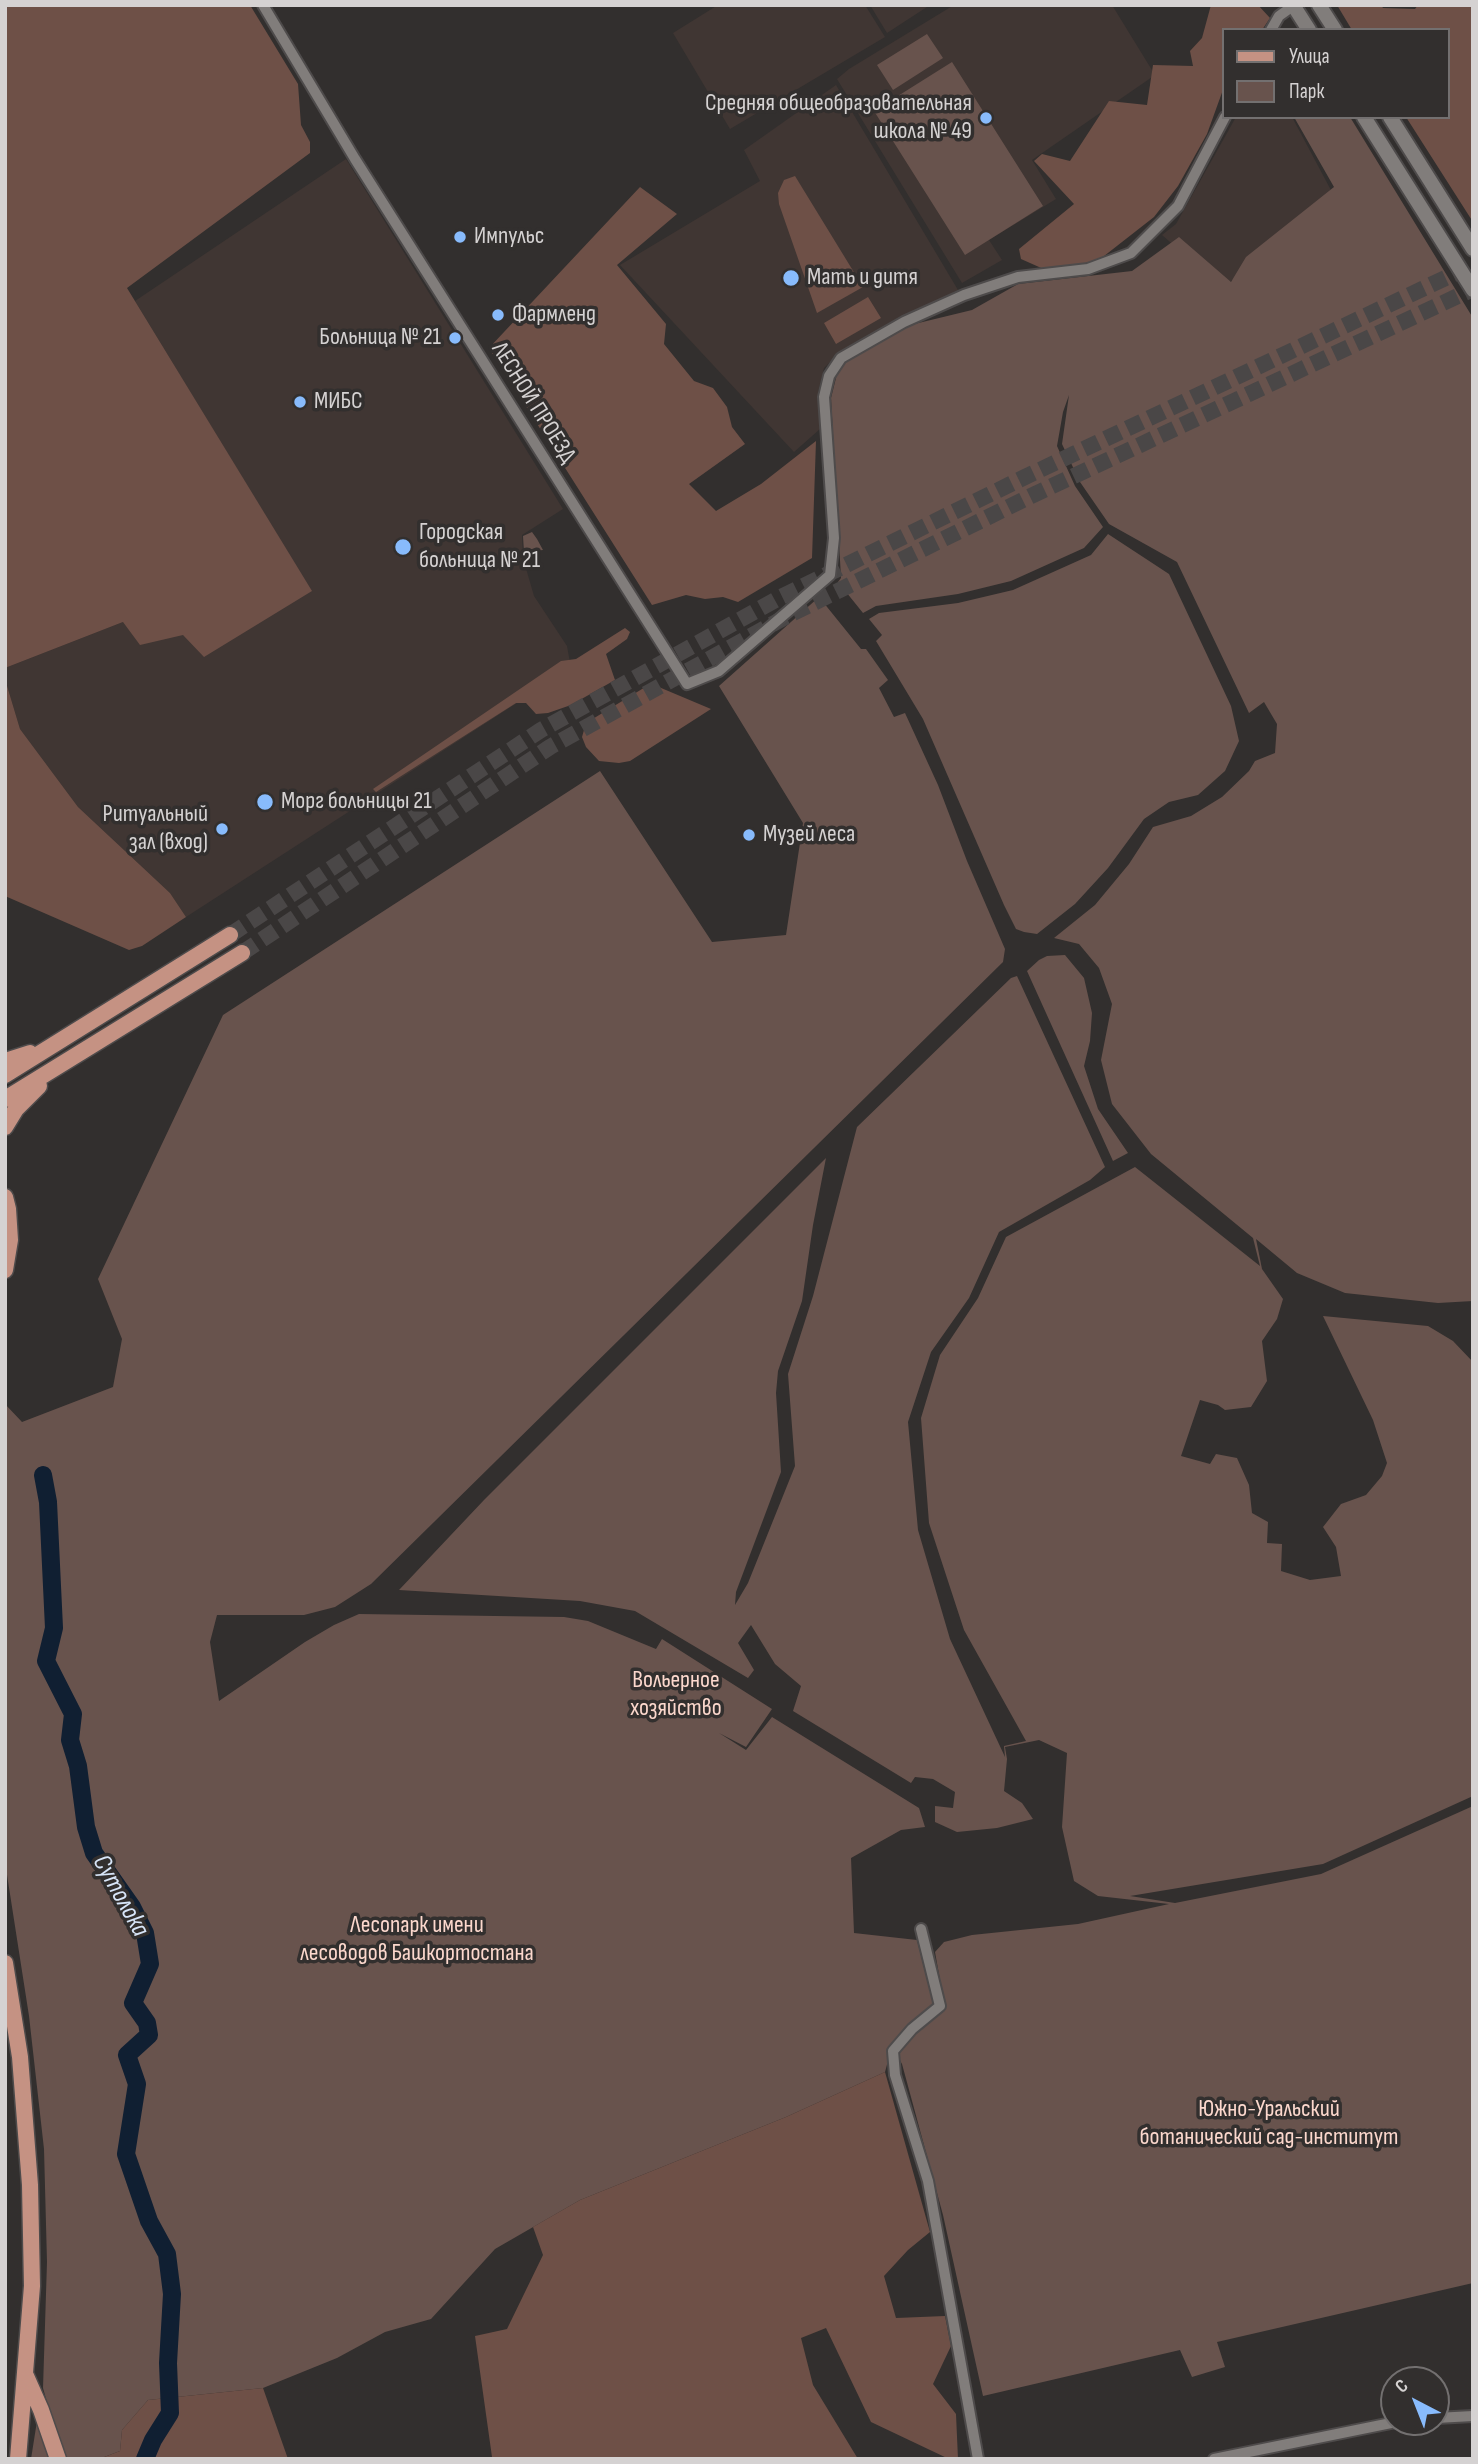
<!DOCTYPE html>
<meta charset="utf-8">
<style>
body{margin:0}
#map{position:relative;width:1478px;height:2464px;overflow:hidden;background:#322f2e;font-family:"Sofia Sans Condensed",sans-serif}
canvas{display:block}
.frame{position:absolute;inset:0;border:7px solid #d5d2d2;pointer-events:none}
.legend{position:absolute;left:1222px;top:28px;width:228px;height:91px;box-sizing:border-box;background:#322f2e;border:2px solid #737070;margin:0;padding:9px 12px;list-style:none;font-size:21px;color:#d5d2d2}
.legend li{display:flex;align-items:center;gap:14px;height:35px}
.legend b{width:35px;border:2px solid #737070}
.north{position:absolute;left:1380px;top:2366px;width:70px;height:70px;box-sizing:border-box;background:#322f2e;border:2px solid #737070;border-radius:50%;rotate:318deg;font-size:19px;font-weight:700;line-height:28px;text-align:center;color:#d5d2d2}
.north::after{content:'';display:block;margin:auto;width:24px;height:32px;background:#88bbfc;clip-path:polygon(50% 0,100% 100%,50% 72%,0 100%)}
</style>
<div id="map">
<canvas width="1478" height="2464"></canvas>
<div class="frame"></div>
<ul class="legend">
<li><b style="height:9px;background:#c59283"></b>Улица</li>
<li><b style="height:19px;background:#68534d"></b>Парк</li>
</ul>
<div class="north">С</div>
</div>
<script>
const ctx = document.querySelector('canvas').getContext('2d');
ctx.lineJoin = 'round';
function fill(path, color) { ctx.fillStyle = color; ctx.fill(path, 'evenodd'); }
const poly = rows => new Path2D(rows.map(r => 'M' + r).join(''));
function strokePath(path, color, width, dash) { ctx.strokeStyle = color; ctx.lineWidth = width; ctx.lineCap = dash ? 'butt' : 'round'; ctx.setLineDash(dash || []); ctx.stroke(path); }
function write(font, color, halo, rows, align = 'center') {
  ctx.font = font + ' "Sofia Sans Condensed",sans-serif'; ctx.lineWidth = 7; ctx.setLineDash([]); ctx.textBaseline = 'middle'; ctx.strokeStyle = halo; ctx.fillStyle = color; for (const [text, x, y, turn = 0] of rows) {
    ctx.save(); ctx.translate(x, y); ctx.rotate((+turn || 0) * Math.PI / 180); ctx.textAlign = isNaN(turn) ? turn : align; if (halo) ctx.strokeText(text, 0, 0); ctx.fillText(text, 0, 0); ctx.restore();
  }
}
const built = poly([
 [718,5,865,5,885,37,730,129,673,33],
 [870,5,930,5,887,33],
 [954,5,1112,5,1155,75,1032,160,1056,199,989,240,1002,260,962,283,837,79,849,69],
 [836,85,958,290,838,354,824,368,818,392,820,429,794,452,620,265,760,181,744,150],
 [1236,117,1292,117,1333,194,1223,288,1162,235,1176,224],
 [346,159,563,509,522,535,523,558,534,596,567,646,571,668,186,917,170,893,78,807,20,729,5,679,5,668,123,622,311,591,135,301]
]);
const green = poly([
 [927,34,943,58,893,90,877,65],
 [952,62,1043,206,965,255,874,111],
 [1294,117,1350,117,1473,318,1473,1301,1438,1303,1345,1293,1297,1273,1256,1239,1262,1269,1283,1299,1277,1319,1262,1341,1267,1381,1251,1407,1225,1410,1218,1405,1200,1400,1181,1456,1210,1464,1216,1454,1237,1458,1249,1485,1252,1513,1268,1522,1267,1543,1282,1544,1281,1571,1310,1580,1341,1576,1336,1547,1323,1527,1341,1504,1366,1495,1382,1476,1387,1463,1373,1420,1323,1316,1428,1326,1453,1341,1473,1362,1473,1796,1323,1864,1130,1896,1175,1903,1321,1874,1473,1806,1473,2283,1217,2342,1225,2367,1192,2377,1180,2350,983,2396,943,2215,902,2064,892,2046,885,2072,786,2117,580,2200,495,2249,431,2319,385,2332,337,2358,263,2388,148,2400,122,2430,120,2451,99,2459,63,2459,43,2388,47,2262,44,2149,29,2016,5,1862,5,1404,22,1422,113,1387,122,1339,98,1279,223,1015,600,771,712,942,786,935,803,823,719,686,819,597,861,649,866,649,888,680,879,688,894,717,905,713,938,785,967,861,1005,949,1003,962,371,1584,335,1607,304,1615,217,1615,210,1642,219,1701,305,1642,334,1625,359,1614,564,1617,588,1621,656,1649,662,1639,772,1709,746,1747,719,1733,746,1750,772,1717,919,1808,925,1827,901,1830,851,1858,854,1933,917,1940,934,2007,945,2008,935,1952,944,1942,972,1935,1078,1924,1169,1904,1098,1896,1074,1881,1062,1827,1067,1753,1039,1740,1005,1747,1007,1759,1004,1791,1022,1803,1033,1819,997,1828,957,1832,935,1822,935,1806,953,1808,955,1792,933,1779,915,1777,911,1783,793,1711,801,1686,775,1664,751,1625,738,1643,754,1670,748,1678,635,1611,580,1601,399,1590,484,1500,826,1158,813,1225,802,1301,778,1371,776,1393,781,1472,736,1592,735,1605,748,1583,795,1466,788,1374,813,1296,857,1127,1011,978,1017,976,1105,1167,1090,1180,999,1232,969,1298,931,1352,908,1422,918,1530,950,1639,1005,1757,1004,1746,1026,1741,964,1630,929,1523,921,1418,940,1355,978,1298,1006,1237,1135,1167,1260,1266,1253,1238,1151,1154,1112,1104,1101,1060,1112,1004,1099,968,1079,944,1054,938,1095,905,1129,864,1153,827,1191,816,1222,797,1249,771,1255,761,1275,753,1277,724,1264,702,1249,713,1177,562,1109,524,1080,482,1062,444,1069,395,1063,412,1057,446,1075,486,1103,527,1084,548,1011,581,958,594,876,606,863,613,838,582,841,578,831,398,839,366,902,327,972,310,1018,284,1132,271,1179,237,1231,282,1246,257,1334,187],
 [532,532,537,539,543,550,524,552,523,536],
 [1108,534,1169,574,1231,706,1239,741,1225,771,1198,795,1169,802,1144,819,1108,868,1075,904,1037,934,1024,932,1016,929,1004,905,923,719,876,641,882,635,869,619,879,613,958,603,1013,590,1091,555],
 [1065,955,1084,978,1092,1013,1090,1041,1084,1066,1098,1109,1128,1153,1113,1161,1027,971,1039,960,1047,956],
 [37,2421,50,2459,31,2459]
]);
const forest = poly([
 [5,5,250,5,298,84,301,125,310,142,310,153,127,288,312,591,204,657,183,635,140,645,123,622,5,668],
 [1211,5,1258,5,1270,18,1262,30,1224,30,1224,87,1207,134,1178,186,1154,217,1099,260,1048,271,1021,259,1019,249,1074,204,1034,161,1042,154,1070,161,1109,101,1147,105,1153,65,1193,66,1190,51,1202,38],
 [1337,5,1381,5,1383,8,1415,9,1418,5,1473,5,1473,222,1406,117,1448,117,1448,30,1352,30],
 [795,176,863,287,817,313,779,204,778,193,784,180],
 [640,187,677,214,617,265,666,324,664,344,694,381,713,388,727,407,732,427,745,444,689,484,716,511,761,484,816,441,812,558,738,602,723,597,705,599,686,595,652,605,489,348],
 [868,297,881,318,836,344,824,323],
 [625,628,630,632,627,639,606,654,615,680,571,705,548,713,536,714,526,703,516,703,376,792,373,789,561,661,576,659],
 [5,679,20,729,78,807,170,893,186,917,142,946,129,950,5,896],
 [654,685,711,709,630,761,619,763,599,761,586,747,582,737,586,723,647,686],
 [885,2072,930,2232,908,2250,884,2276,896,2318,945,2316,951,2346,933,2384,956,2414,958,2459,949,2459,871,2422,826,2328,801,2338,813,2385,858,2459,484,2459,492,2457,475,2336,507,2329,543,2255,533,2227,580,2200,786,2117],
 [263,2388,288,2459,99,2459,120,2451,122,2430,148,2400]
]);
const river = poly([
 [43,1475,48,1502,54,1628,46,1661,73,1714,70,1740,78,1766,86,1827,94,1853,132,1907,145,1933,150,1964,133,2003,147,2023,149,2035,127,2055,137,2084,126,2154,149,2221,167,2254,172,2294,168,2363,170,2413,153,2440,145,2459]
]);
const primaryTunnel = poly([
 [230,935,541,730,781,597,1025,477,1473,265],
 [242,953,550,747,789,615,1031,496,1473,289]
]);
const minor = poly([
 [263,5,355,159,687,684,719,671,830,575,834,538,824,397,829,376,841,358,904,322,964,295,1018,277,1088,269,1131,253,1178,206,1225,117],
 [1271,30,1279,16,1293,6],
 [921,1929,940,2006,912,2029,893,2051,895,2075,928,2181,978,2459],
 [1436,2418,1473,2416],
 [1214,2459,1396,2422]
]);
const secondary = poly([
 [1293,5,1309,30],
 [1319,5,1335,30],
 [1364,117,1473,290],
 [1390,117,1473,249]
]);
const primary = poly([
 [5,1061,30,1053],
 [5,1075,230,935],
 [5,1099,242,953],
 [5,1127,16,1109,39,1086],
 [5,1197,8,1209,10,1240,5,1270],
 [5,1963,20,2057,30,2185,32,2286,18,2459],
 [26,2376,41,2410,58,2459]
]);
const markers = [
 [986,118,7,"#88bbfc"],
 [460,237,7,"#88bbfc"],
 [791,278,9,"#88bbfc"],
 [498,315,7,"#88bbfc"],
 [455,338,7,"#88bbfc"],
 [300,402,7,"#88bbfc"],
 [403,547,9,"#88bbfc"],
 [265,802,9,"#88bbfc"],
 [222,829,7,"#88bbfc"],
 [749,835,7,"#88bbfc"]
];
const poiNames = [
 ["Средняя общеобразовательная",972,104,"right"],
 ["школа № 49",972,132,"right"],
 ["Импульс",474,237],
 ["Мать и дитя",807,278],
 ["Фармленд",512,315],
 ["Больница № 21",441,338,"right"],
 ["МИБС",314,402],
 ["Городская",419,533],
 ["больница № 21",419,561],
 ["Морг больницы 21",281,802],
 ["Ритуальный",208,815,"right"],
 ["зал (вход)",208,843,"right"],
 ["Музей леса",763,835]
];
const streetNames = [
 ["ЛЕСНОЙ ПРОЕЗД",533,403,58]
];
const parkNames = [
 ["Вольерное",676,1681],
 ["хозяйство",676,1709],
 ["Лесопарк имени",417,1926],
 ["лесоводов Башкортостана",417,1954],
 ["Южно-Уральский",1269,2110],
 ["ботанический сад-институт",1269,2138]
];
const waterNames = [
 ["Сутолока",120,1896,61]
];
fill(built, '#403633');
fill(green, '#68534d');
fill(forest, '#6e5047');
strokePath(river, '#101f32', 18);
strokePath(primaryTunnel, '#4a4747', 16, [16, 8]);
strokePath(minor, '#4e4b4b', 14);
strokePath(secondary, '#4e4b4b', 18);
strokePath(primary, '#4e4b4b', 19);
strokePath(minor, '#817d7b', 10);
strokePath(secondary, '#817d7b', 14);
strokePath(primary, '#c59283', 16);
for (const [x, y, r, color] of markers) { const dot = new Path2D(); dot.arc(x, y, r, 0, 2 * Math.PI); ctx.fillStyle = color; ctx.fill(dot); strokePath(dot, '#322f2e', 2.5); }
write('24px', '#d5d2d2', '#322f2e', poiNames, 'left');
write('24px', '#d5d2d2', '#322f2e', streetNames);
write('24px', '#fcd8cd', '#322f2e', parkNames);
write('italic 26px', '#d7e5f8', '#322f2e', waterNames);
</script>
